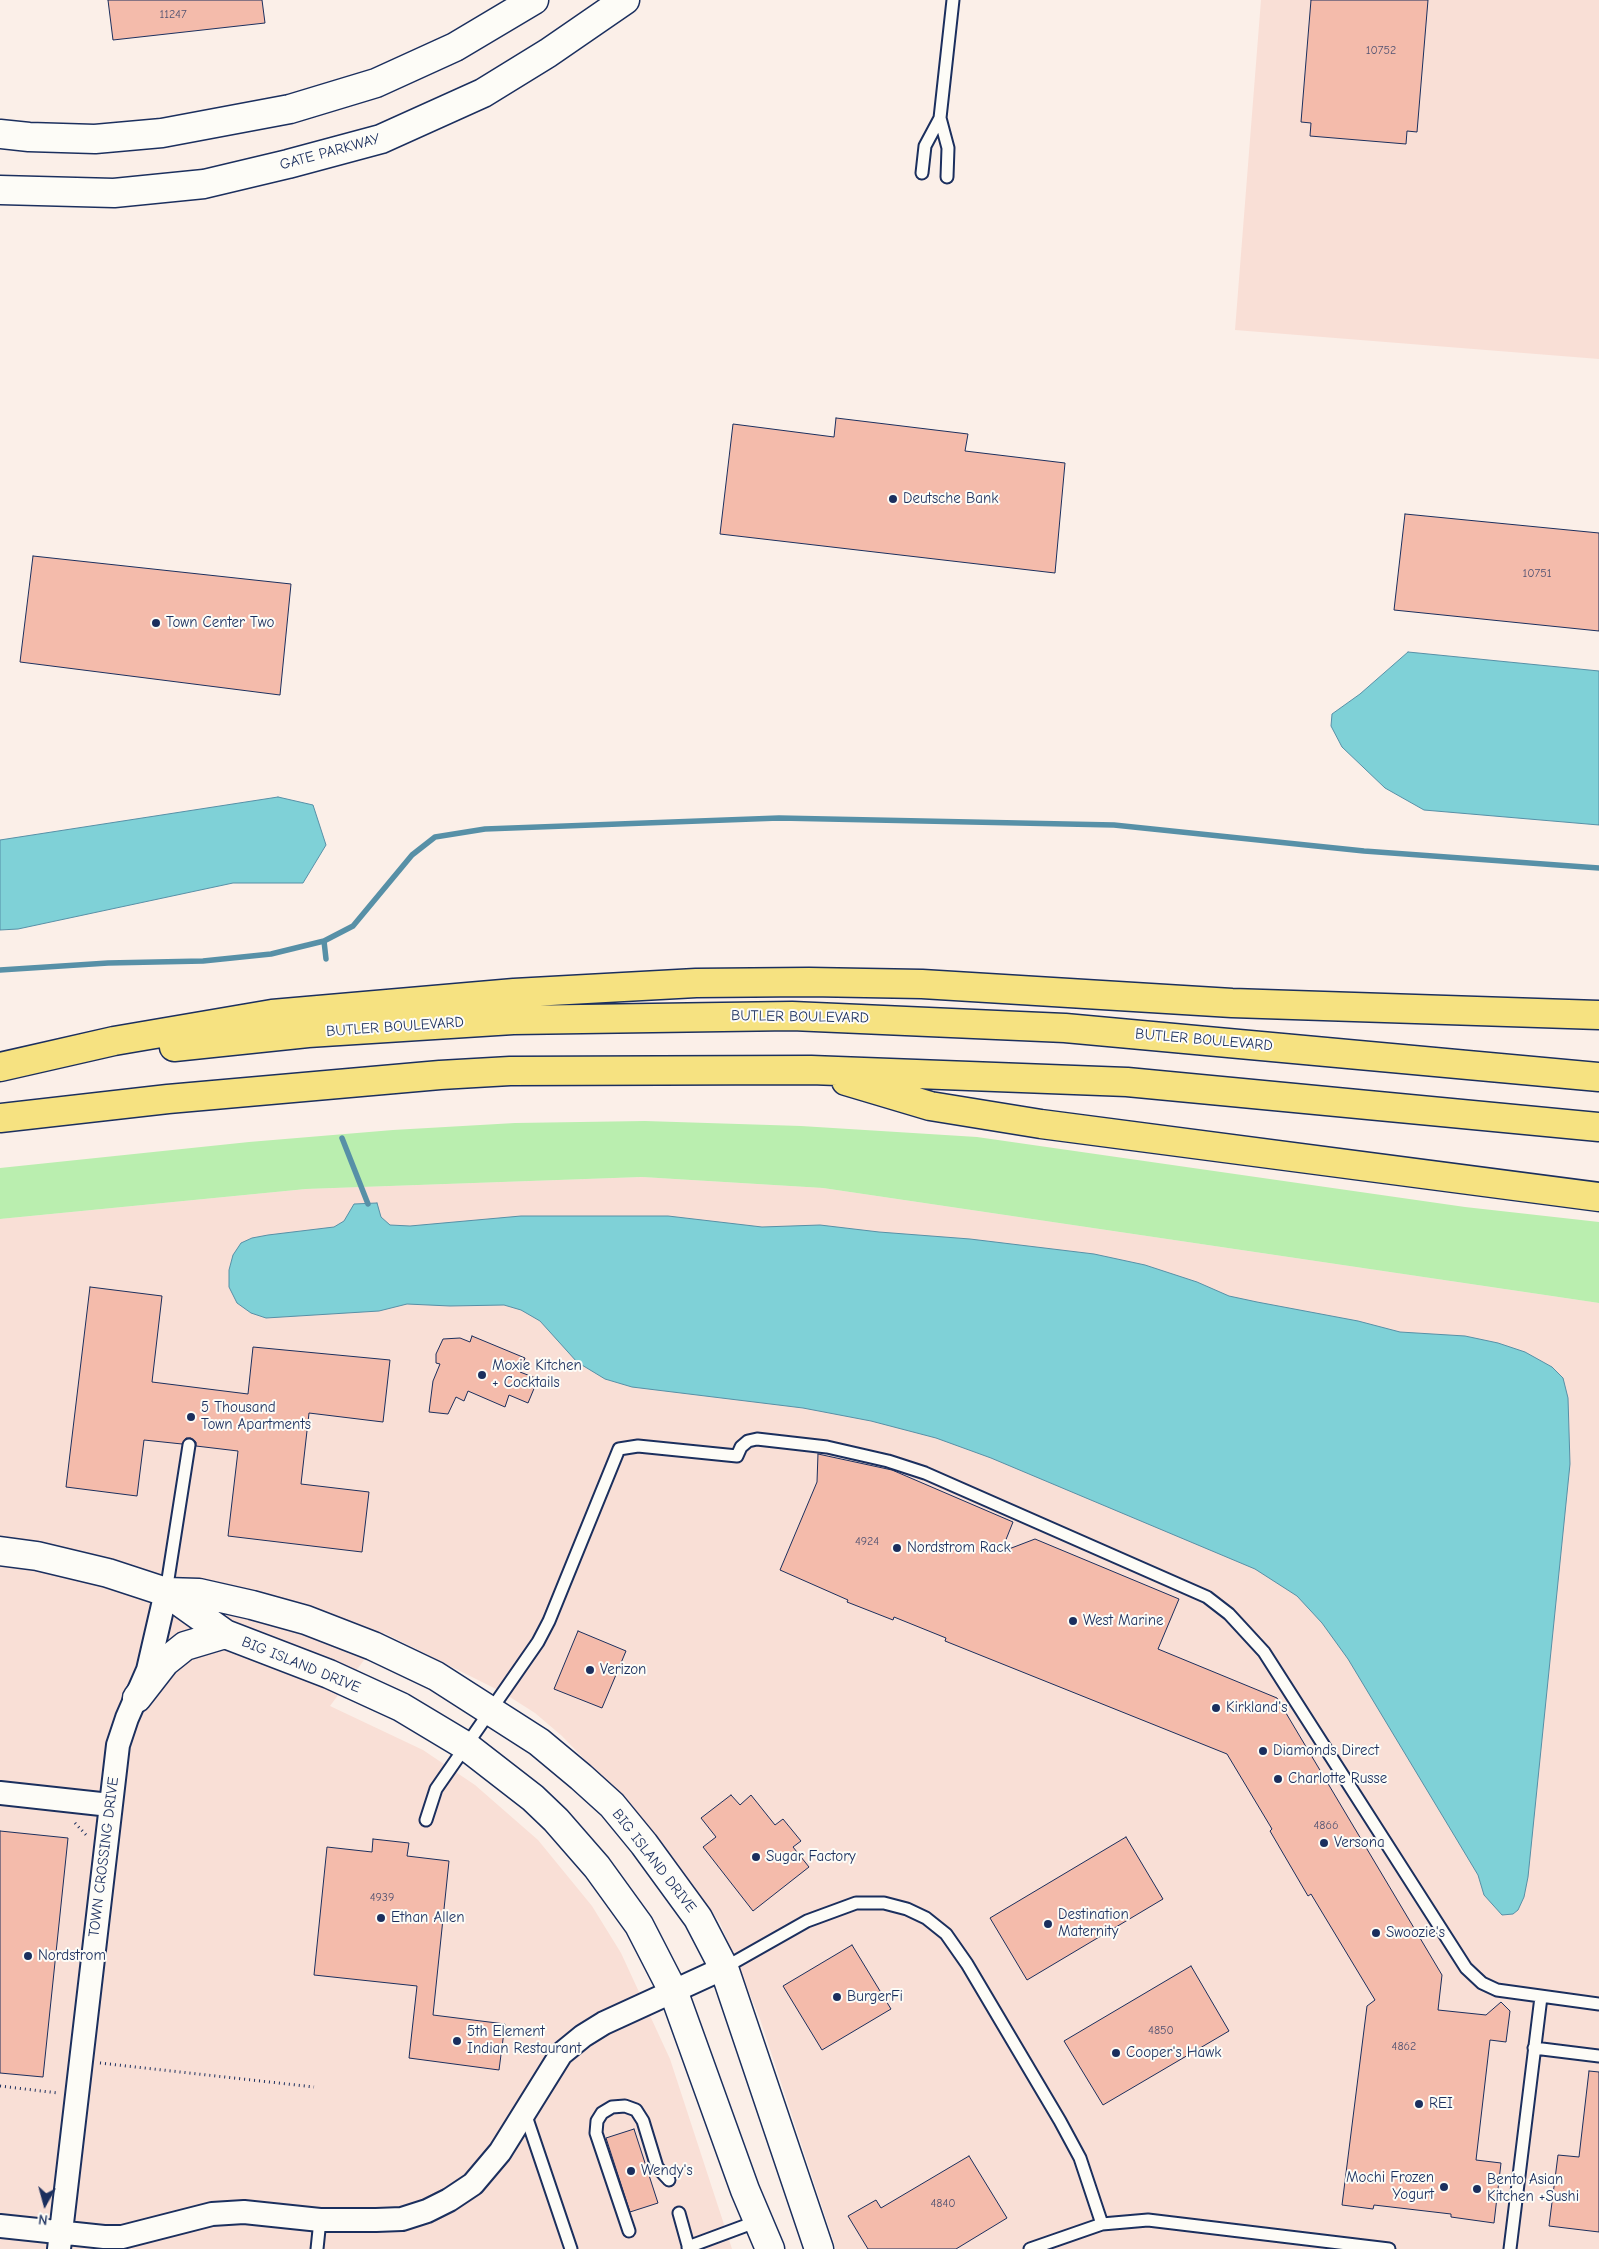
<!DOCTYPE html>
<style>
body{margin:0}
#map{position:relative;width:1599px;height:2249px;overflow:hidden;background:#fbefe8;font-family:"Comic Neue",sans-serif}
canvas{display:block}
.north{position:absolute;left:20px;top:2179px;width:50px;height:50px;-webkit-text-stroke:4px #fdfcf7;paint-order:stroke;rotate:187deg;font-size:14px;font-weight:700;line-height:20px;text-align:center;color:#1b2f5e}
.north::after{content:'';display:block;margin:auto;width:18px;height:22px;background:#1b2f5e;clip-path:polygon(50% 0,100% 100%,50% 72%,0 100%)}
</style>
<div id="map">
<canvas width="1599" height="2249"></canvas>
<div class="north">N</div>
</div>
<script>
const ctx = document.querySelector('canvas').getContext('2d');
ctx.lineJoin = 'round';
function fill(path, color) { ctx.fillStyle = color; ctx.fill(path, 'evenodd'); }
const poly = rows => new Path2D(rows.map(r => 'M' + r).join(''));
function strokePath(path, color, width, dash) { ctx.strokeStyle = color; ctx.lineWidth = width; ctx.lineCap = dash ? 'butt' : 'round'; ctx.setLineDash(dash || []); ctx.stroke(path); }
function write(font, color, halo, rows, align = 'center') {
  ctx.font = font + ' "Comic Neue",sans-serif'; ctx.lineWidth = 4; ctx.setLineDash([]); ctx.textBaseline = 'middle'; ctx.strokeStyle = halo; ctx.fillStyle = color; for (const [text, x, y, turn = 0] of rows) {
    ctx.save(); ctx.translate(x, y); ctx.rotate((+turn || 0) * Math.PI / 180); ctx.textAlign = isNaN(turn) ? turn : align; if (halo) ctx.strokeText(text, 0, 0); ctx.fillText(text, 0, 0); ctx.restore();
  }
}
const built = poly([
 [1261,0,1599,0,1599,359,1235,330],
 [642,1177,823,1188,1599,1303,1599,2249,836,2249,760,2019,720,1923,684,1873,639,1816,562,1736,535,1713,502,1692,384,1633,330,1706,423,1750,475,1785,538,1840,592,1906,621,1953,670,2059,732,2249,0,2249,0,1219,306,1189]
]);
const green = poly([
 [645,1121,801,1126,977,1137,1465,1207,1599,1222,1599,1303,823,1188,642,1177,306,1189,0,1219,0,1168,249,1142,393,1130,515,1123]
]);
const water = poly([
 [1408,652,1599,671,1599,825,1424,810,1385,788,1342,747,1331,726,1332,714,1360,694,1408,652],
 [278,797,313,805,326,845,303,883,233,883,18,929,0,930,0,840,278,797],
 [377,1203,381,1217,390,1225,410,1226,521,1216,668,1216,762,1227,820,1225,879,1232,970,1239,1094,1254,1145,1265,1197,1282,1229,1296,1257,1302,1358,1321,1400,1332,1465,1336,1498,1343,1525,1352,1552,1367,1563,1378,1568,1398,1570,1464,1528,1877,1524,1897,1518,1910,1513,1914,1502,1915,1484,1895,1478,1875,1454,1835,1348,1659,1322,1623,1297,1596,1255,1569,991,1458,936,1438,871,1421,803,1408,632,1387,605,1379,577,1362,540,1321,521,1310,504,1305,450,1306,407,1304,379,1311,266,1318,251,1313,237,1303,229,1287,229,1270,233,1255,241,1243,252,1238,268,1235,334,1227,344,1221,354,1204,377,1203]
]);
const stream = poly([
 [324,941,326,959],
 [0,970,108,963,203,961,271,954,324,941,353,926,412,855,435,837,485,829,779,818,1114,825,1364,851,1599,868],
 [342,1138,368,1204]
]);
const building = poly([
 [108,0,262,0,265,23,113,40,108,0],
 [1311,0,1428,0,1417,132,1407,131,1406,144,1310,136,1311,123,1301,122,1311,0],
 [836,418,968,434,965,451,1065,463,1055,573,720,534,733,424,834,437,836,418],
 [1405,514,1599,533,1599,631,1394,610,1405,514],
 [33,556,291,584,280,695,20,662,33,556],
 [90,1287,162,1296,152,1382,248,1394,253,1347,390,1360,383,1422,309,1413,301,1484,369,1492,362,1552,228,1536,238,1451,196,1446,196,1442,191,1438,186,1438,182,1444,144,1440,137,1496,66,1487,90,1287],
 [472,1336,525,1358,520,1372,538,1379,528,1403,509,1395,505,1407,468,1391,464,1401,456,1397,448,1414,429,1412,433,1381,440,1364,436,1363,436,1354,443,1339,460,1338,470,1342,472,1336],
 [818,1454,892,1470,1013,1522,1001,1552,1035,1539,1179,1599,1158,1649,1277,1698,1442,1975,1438,2010,1486,2015,1501,2002,1510,2011,1506,2042,1490,2040,1476,2160,1501,2163,1494,2223,1451,2217,1451,2214,1374,2205,1373,2209,1342,2205,1367,2006,1375,2000,1311,1894,1308,1896,1270,1831,1272,1829,1227,1754,945,1641,946,1638,894,1617,893,1620,847,1602,848,1600,780,1570,817,1482,818,1454],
 [578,1631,626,1651,602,1708,554,1689,578,1631],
 [731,1795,740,1805,751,1795,775,1825,783,1819,801,1841,793,1847,809,1867,753,1911,703,1847,716,1837,701,1818,731,1795],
 [0,1831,68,1838,43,2077,0,2073,0,1831],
 [1126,1837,1163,1899,1027,1980,990,1918,1126,1837],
 [373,1839,409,1843,407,1856,449,1861,433,2015,505,2024,499,2070,409,2058,417,1986,314,1975,327,1847,372,1852,373,1839],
 [852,1945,891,2009,822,2050,783,1986,852,1945],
 [1191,1966,1229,2031,1103,2105,1064,2041,1191,1966],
 [1589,2071,1599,2072,1599,2232,1549,2226,1558,2155,1579,2157,1589,2071],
 [634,2129,658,2203,630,2212,606,2138,634,2129],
 [969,2156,1007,2218,956,2249,868,2249,848,2216,876,2200,881,2208,969,2156]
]);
const path = poly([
 [75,1823,88,1837],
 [100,2063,314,2087],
 [0,2086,58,2093]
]);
const lane = poly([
 [922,173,925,146,940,118],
 [947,177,948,148,940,118,953,0],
 [166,1592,189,1445],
 [426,1820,436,1789,538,1642,549,1621,619,1449,638,1446,737,1456,741,1447,748,1441,757,1439,827,1447,888,1461,925,1473,1207,1597,1229,1614,1264,1652,1466,1968,1482,1983,1497,1990,1599,2004],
 [724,1968,807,1921,856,1903,884,1903,907,1909,926,1918,946,1934,967,1964,1060,2121,1080,2158,1102,2224],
 [1534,2048,1599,2056],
 [525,2113,571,2249],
 [679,2213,689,2249],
 [629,2231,596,2133,597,2121,602,2113,612,2107,625,2106,636,2110,643,2121,657,2167,669,2180],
 [688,2247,758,2221],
 [317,2249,320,2220],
 [1030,2249,1102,2224,1148,2220,1389,2249],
 [1510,2249,1541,1997]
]);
const street = poly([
 [0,1793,110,1805],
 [0,2226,104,2237,122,2237,212,2214,244,2212,320,2220,376,2220,402,2219,427,2211,449,2200,473,2184,500,2152,561,2054,583,2036,604,2023,724,1968],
 [59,2249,118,1745,127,1718,148,1670,166,1592]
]);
const secondary = poly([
 [0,134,29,137,95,139,162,133,290,109,376,83,455,47,534,0],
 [0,190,114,193,204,184,288,164,381,139,483,93,548,53,625,0],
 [0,1551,37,1556,108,1573,166,1592,199,1593,252,1605,306,1620,373,1646,436,1676,539,1742,581,1777,612,1805,644,1844,698,1918,724,1968,819,2249],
 [166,1592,225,1634,329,1674,401,1707,466,1746,533,1798,556,1820,597,1867,639,1925,674,1993,745,2190,770,2249],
 [137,1698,165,1662,185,1646,225,1634]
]);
const highway = poly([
 [174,1047,308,1033,513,1020,792,1016,1065,1028,1599,1077],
 [0,1067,114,1041,272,1014,514,993,696,983,809,982,922,984,1232,1003,1599,1015],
 [846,1081,930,1106,1041,1124,1599,1197],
 [0,1118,168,1099,440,1075,510,1071,811,1070,1127,1082,1599,1127]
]);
const markers = [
 [893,499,5,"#1b2f5e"],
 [156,623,5,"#1b2f5e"],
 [482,1375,5,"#1b2f5e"],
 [191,1417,5,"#1b2f5e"],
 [897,1548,5,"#1b2f5e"],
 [1073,1621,5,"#1b2f5e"],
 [590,1670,5,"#1b2f5e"],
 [1216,1708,5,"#1b2f5e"],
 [1263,1751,5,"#1b2f5e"],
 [1278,1779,5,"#1b2f5e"],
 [1324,1843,5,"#1b2f5e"],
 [756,1857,5,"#1b2f5e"],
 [381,1918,5,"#1b2f5e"],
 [1048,1924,5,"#1b2f5e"],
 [1376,1933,5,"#1b2f5e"],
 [28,1956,5,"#1b2f5e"],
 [837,1997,5,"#1b2f5e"],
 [457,2041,5,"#1b2f5e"],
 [1116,2053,5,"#1b2f5e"],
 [1419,2104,5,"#1b2f5e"],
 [631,2171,5,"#1b2f5e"],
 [1444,2187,5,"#1b2f5e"],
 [1477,2189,5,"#1b2f5e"]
];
const numberNames = [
 ["11247",173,15],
 ["10752",1381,51],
 ["10751",1537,574],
 ["4924",867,1542],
 ["4866",1326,1826],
 ["4939",382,1898],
 ["4850",1161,2031],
 ["4862",1404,2047],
 ["4840",943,2204]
];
const streetNames = [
 ["GATE PARKWAY",330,152,-15],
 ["BUTLER BOULEVARD",800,1017,1],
 ["BUTLER BOULEVARD",395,1027,-4],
 ["BUTLER BOULEVARD",1204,1040,5],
 ["BIG ISLAND DRIVE",301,1665,22],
 ["TOWN CROSSING DRIVE",104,1857,-83],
 ["BIG ISLAND DRIVE",654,1861,52]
];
const poiNames = [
 ["Deutsche Bank",903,499],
 ["Town Center Two",166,623],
 ["Moxie Kitchen",492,1366],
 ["+ Cocktails",492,1383],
 ["5 Thousand",201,1408],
 ["Town Apartments",201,1425],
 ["Nordstrom Rack",907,1548],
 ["West Marine",1083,1621],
 ["Verizon",600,1670],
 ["Kirkland's",1226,1708],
 ["Diamonds Direct",1273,1751],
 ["Charlotte Russe",1288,1779],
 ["Versona",1334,1843],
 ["Sugar Factory",766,1857],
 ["Destination",1058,1915],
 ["Maternity",1058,1932],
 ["Ethan Allen",391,1918],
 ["Swoozie's",1386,1933],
 ["Nordstrom",38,1956],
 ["BurgerFi",847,1997],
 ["5th Element",467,2032],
 ["Indian Restaurant",467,2049],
 ["Cooper's Hawk",1126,2053],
 ["REI",1429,2104],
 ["Wendy's",641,2171],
 ["Mochi Frozen",1434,2178,"right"],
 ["Yogurt",1434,2195,"right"],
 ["Bento Asian",1487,2180],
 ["Kitchen +Sushi",1487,2197]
];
fill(built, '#f9dfd6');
fill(green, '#baeeaf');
fill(water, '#7fd1d7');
strokePath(water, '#5790a7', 1);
strokePath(stream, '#5790a7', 5.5);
fill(building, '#f4bbab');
strokePath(building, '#1b2f5e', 1);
strokePath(lane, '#1b2f5e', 15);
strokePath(street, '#1b2f5e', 26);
strokePath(secondary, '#1b2f5e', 31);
strokePath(highway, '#1b2f5e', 31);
strokePath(path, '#1b2f5e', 3, [1, 4]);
strokePath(lane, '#fdfcf7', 11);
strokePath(street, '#fdfcf7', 22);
strokePath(secondary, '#fdfcf7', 28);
strokePath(highway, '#f6e281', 28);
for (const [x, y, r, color] of markers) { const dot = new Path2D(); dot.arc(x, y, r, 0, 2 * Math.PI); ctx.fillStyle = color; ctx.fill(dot); strokePath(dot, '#fdfcf7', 2); }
write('12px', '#515271', null, numberNames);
write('15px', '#1b2f5e', '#fdfcf7', streetNames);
write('15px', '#1b2f5e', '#fdfcf7', poiNames, 'left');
</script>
